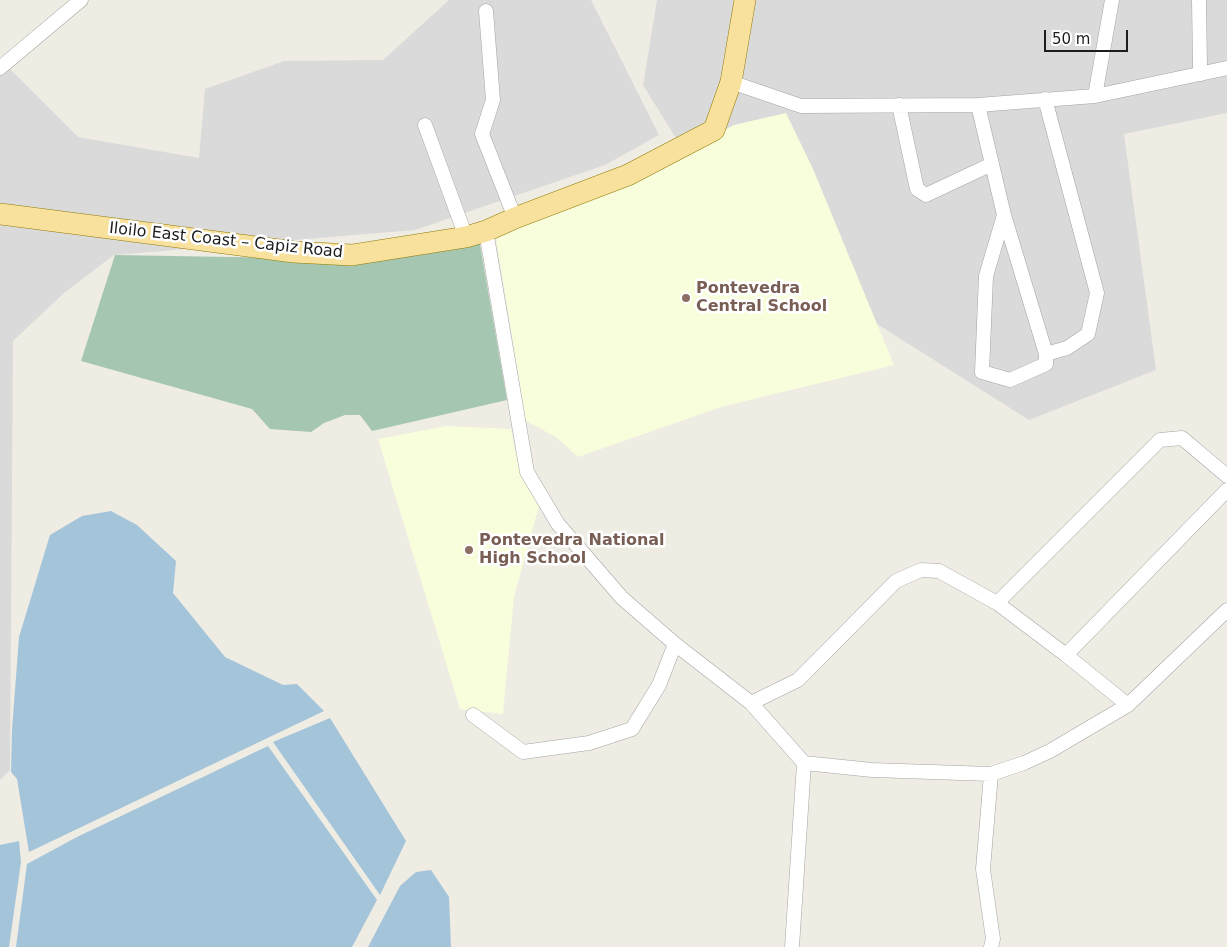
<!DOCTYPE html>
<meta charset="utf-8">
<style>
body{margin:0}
#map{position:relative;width:1227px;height:947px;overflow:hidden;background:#eeece3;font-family:"DejaVu Sans",sans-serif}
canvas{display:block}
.scale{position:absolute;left:1044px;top:30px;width:84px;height:22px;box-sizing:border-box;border:2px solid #1d1d1d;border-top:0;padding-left:6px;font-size:15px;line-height:18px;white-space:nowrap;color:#1d1d1d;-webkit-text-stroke:4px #fff;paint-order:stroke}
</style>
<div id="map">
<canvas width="1227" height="947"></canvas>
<div class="scale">50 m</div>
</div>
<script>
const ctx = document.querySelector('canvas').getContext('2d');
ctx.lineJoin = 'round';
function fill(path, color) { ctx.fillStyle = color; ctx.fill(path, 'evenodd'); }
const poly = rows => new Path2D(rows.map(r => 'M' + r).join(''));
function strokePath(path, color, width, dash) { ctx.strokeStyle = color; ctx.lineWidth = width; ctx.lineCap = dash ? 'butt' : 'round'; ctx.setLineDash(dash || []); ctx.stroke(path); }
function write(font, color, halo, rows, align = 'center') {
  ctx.font = font + ' "DejaVu Sans",sans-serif'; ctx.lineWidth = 5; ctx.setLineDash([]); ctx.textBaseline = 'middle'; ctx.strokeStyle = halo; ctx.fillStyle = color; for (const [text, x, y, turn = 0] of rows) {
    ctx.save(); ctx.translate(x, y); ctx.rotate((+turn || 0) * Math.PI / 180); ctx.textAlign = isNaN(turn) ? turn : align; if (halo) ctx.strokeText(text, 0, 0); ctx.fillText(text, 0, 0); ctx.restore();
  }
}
const residential = poly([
 [449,0,591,0,659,135,605,165,415,230,114,255,64,293,13,341,10,770,0,780,0,75,8,67,78,137,199,158,205,89,284,61,383,60],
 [657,0,1227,0,1227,113,1124,134,1156,370,1029,420,736,235,643,85]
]);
const education = poly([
 [786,113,813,169,894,365,721,407,578,457,556,437,526,421,495,232,642,174,734,125],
 [446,426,511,429,515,451,540,502,514,597,503,714,460,709,378,439]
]);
const cemetery = poly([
 [479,239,507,400,372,431,360,415,345,415,324,423,311,432,270,429,252,409,81,361,115,255,287,258]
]);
const water = poly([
 [111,511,137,525,176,561,173,593,225,657,283,685,297,684,324,711,29,852,17,779,11,772,12,730,19,637,50,535,82,516],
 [330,718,406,841,380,895,273,742],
 [268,746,377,900,352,947,16,947,27,864,77,837],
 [19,841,21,862,9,947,0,947,0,845],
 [431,870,449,897,451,947,368,947,400,886,416,872]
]);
const minor = poly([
 [1112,0,1095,96,1227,68],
 [1199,0,1200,66,1201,74],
 [486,11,493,100,482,134,515,218],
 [0,68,81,0],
 [731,82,801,106,978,105,1095,96],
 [899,105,917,189,926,195,992,164],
 [978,105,1004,215,1046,354,1067,348,1088,334,1097,293,1045,99],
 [425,125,466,237],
 [1004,215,986,276,982,372,1010,380,1046,364,1046,354],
 [486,231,527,472,558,524,622,598,675,644,751,703,804,763,872,770,991,774,1024,763,1050,751,1128,705,1227,610],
 [997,603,1160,440,1182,438,1227,476],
 [1066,655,1128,705],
 [751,703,798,680,896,581,921,570,939,571,997,603,1066,655,1227,490],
 [473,715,523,752,589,743,632,729,659,685,675,644],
 [991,774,983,869,993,939,991,947],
 [792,947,804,763]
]);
const primary = poly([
 [0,214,294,252,352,255,466,237,486,231,515,218,628,175,714,130,731,82,745,0]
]);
const markers = [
 [686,298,5,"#8d6e63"],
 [469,550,5,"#8d6e63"]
];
const streetNames = [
 ["Iloilo East Coast – Capiz Road",226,241,6]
];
const educationNames = [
 ["Pontevedra",696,289],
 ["Central School",696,307],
 ["Pontevedra National",479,541],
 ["High School",479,559]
];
fill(residential, '#dbdada');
fill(education, '#f8fedc');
fill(cemetery, '#a5c6b0');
fill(water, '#a4c4da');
strokePath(minor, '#a4a4a4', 15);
strokePath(primary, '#907b05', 22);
strokePath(minor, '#fff', 14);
strokePath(primary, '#f8e19d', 21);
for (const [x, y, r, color] of markers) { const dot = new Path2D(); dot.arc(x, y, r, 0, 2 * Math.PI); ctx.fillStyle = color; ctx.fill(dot); strokePath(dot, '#fff', 2); }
write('16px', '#1d1d1d', '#fff', streetNames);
write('bold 16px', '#785e54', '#fff', educationNames, 'left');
</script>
